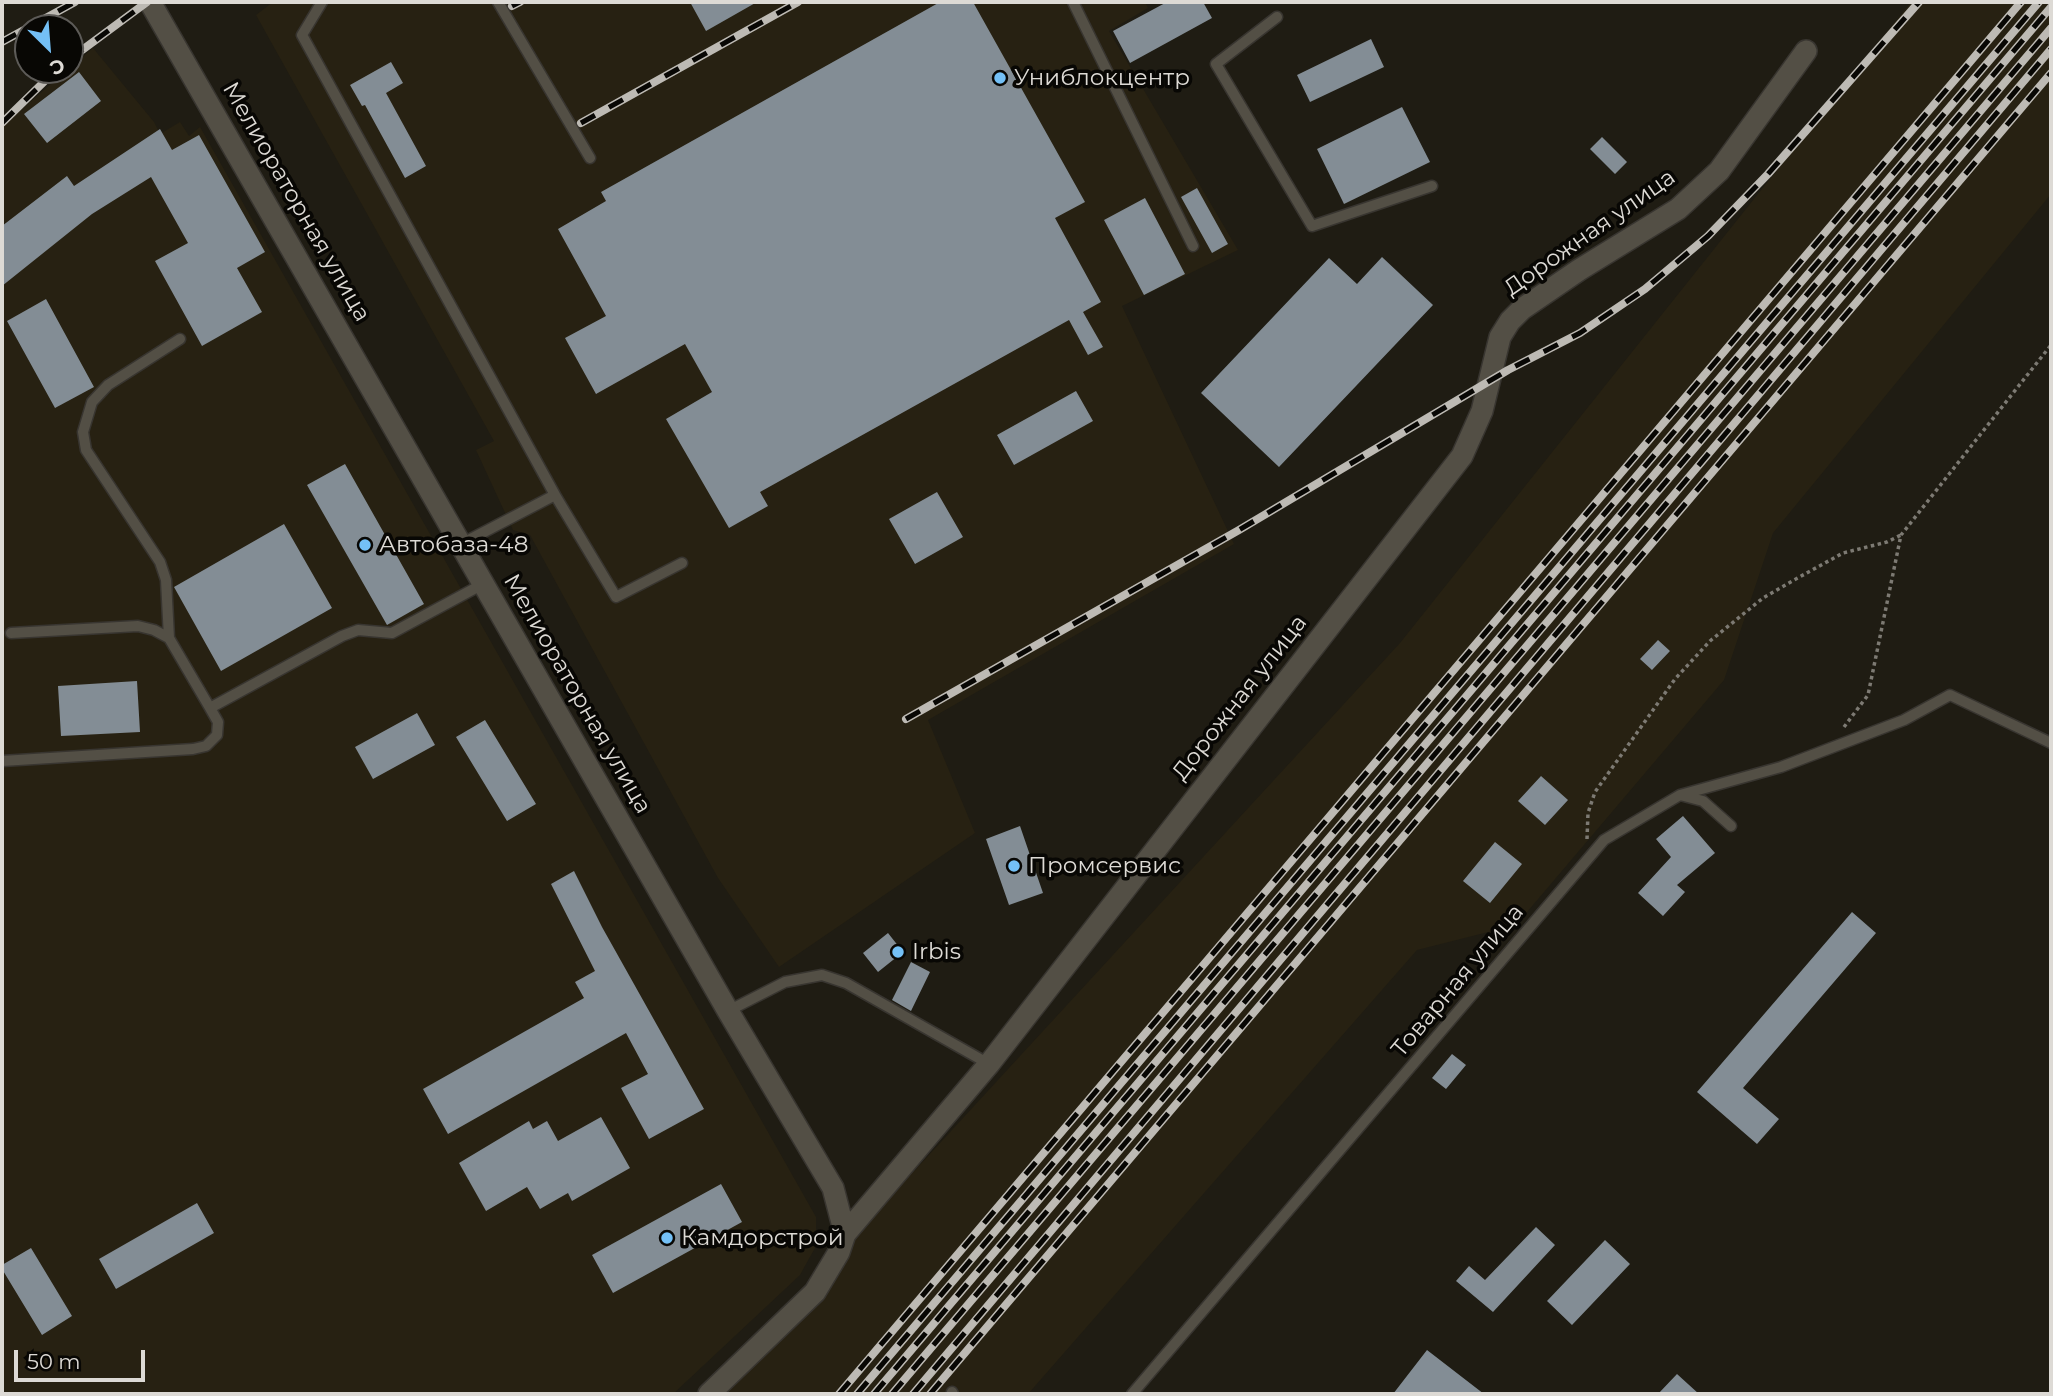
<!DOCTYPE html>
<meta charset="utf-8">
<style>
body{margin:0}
#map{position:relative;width:2053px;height:1396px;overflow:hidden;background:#1f1c13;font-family:Montserrat,sans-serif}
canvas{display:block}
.frame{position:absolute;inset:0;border:4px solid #dddad5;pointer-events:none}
.north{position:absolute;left:14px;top:14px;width:70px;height:70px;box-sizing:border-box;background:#080704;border:2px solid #5d5b58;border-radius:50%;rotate:155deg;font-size:19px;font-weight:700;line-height:28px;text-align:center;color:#dddad5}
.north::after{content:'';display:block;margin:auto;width:24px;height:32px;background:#74c0f6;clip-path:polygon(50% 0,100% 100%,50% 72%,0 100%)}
.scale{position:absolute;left:14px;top:1350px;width:131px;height:32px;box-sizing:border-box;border:4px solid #dddad5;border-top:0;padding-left:9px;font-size:21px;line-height:24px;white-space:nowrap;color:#dddad5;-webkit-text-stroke:5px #080704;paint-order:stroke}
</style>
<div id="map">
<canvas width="2053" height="1396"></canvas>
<div class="frame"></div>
<div class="north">С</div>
<div class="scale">50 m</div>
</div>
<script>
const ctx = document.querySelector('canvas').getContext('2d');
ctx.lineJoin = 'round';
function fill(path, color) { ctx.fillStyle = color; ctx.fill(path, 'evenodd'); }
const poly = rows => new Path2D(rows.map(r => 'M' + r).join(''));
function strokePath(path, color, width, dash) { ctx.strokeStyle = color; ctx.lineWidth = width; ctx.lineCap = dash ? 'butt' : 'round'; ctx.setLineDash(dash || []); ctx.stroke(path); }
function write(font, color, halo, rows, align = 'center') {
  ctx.font = font + ' Montserrat,sans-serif'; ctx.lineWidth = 7; ctx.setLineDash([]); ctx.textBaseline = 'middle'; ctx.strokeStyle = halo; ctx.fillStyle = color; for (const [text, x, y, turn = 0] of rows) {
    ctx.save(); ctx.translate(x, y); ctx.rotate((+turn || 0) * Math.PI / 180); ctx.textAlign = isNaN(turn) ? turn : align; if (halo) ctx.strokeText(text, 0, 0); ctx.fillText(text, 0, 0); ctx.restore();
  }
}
const built = poly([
 [273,2,1145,2,1148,8,1109,31,1238,250,1122,306,1234,544,928,720,975,833,779,967,718,878,530,535,513,530,476,450,494,441,256,15],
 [1911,2,2051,2,2051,194,1773,533,1724,680,1516,925,1417,950,1028,1394,715,1394,848,1243,1400,643],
 [93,48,154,122,160,134,180,122,189,136,200,127,816,1217,816,1246,800,1275,673,1394,2,1394,2,126]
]);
const building = poly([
 [690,2,757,2,706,31],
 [940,2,973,2,1085,202,1055,218,1101,302,1083,312,1103,347,1088,355,1069,320,760,492,768,506,729,528,666,419,712,392,685,344,596,394,565,338,606,316,558,229,606,201,601,192],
 [1167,2,1203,2,1212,18,1130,63,1113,31],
 [1371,39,1384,67,1310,102,1297,75],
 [391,62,403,83,386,93,426,166,405,178,365,105,362,106,350,85],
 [79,72,101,101,47,143,24,114],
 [1402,107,1430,162,1344,204,1317,149],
 [160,129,172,150,199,135,265,252,237,268,262,312,202,346,155,261,188,243,151,177,92,214,2,286,2,226,67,176,74,186],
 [1602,137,1627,162,1615,174,1590,149],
 [1197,188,1228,244,1212,253,1181,197],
 [1145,198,1185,274,1144,295,1104,220],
 [1382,257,1433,305,1279,467,1201,393,1329,258,1357,284],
 [46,299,94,387,55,408,7,321],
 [1076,391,1093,421,1014,465,997,435],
 [345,464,424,604,387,625,307,485],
 [937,492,963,537,915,564,889,519],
 [284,524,332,608,221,671,174,587],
 [1658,640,1670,651,1652,670,1640,659],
 [137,681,140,732,61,736,58,686],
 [417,713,435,745,373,779,355,747],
 [485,720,536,804,507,821,456,737],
 [1541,776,1568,800,1545,825,1518,801],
 [1683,816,1715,853,1677,885,1685,892,1663,916,1638,893,1671,857,1656,839],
 [1020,826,1043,893,1009,905,986,839],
 [1495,842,1522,864,1490,903,1463,881],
 [574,871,602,927,704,1109,649,1139,621,1088,648,1074,626,1033,448,1134,423,1089,584,998,575,982,595,971,551,884],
 [1852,912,1876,933,1743,1088,1779,1119,1757,1144,1697,1092],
 [888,933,903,952,878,972,863,953],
 [911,962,930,972,911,1011,892,1000],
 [1452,1054,1466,1065,1446,1089,1432,1078],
 [601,1117,630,1168,572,1201,568,1193,540,1209,527,1187,486,1211,459,1163,529,1121,533,1129,547,1121,558,1141],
 [721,1184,742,1222,613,1293,592,1255],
 [197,1203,214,1233,116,1289,99,1259],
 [1536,1227,1555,1245,1493,1312,1456,1281,1469,1266,1485,1280],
 [1605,1240,1630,1264,1572,1325,1547,1301],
 [31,1248,72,1316,42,1335,2,1269,2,1265],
 [1427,1350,1484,1394,1393,1394],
 [1677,1374,1699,1394,1658,1394]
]);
const path = poly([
 [1844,727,1868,695,1901,535,2051,345],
 [1587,839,1588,813,1595,792,1675,679,1710,641,1763,598,1794,580,1843,553,1887,542,1901,535]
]);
const service = poly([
 [322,2,302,35,555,495],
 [498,2,590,158],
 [1073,2,1193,246],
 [1277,17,1216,64,1312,226,1432,186],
 [461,544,555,495,616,597,682,563],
 [11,633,138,626,154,630,169,638,210,708,342,636,358,630,392,633,483,584],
 [169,638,166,580,160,562,86,450,83,432,92,402,108,385,180,339],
 [2,761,193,749,206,746,217,735,218,722,210,708],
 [1680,795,1703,801,1731,826],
 [728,1011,785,982,822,975,846,983,989,1064],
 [952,1392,953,1394],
 [1132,1394,1604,840,1680,795,1781,767,1904,720,1950,695,2051,743]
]);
const tertiary = poly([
 [150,2,728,1011,833,1188,845,1234],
 [709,1394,815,1292,839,1252,845,1234,989,1064,1462,456,1482,411,1500,337,1510,321,1522,309,1579,270,1678,209,1719,171,1806,51]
]);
const rail = poly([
 [512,6,520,2],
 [2,42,75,2],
 [70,59,147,2],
 [2,123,56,70],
 [581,123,798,2],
 [906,719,1239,530,1508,370,1580,333,1645,289,1708,236,1768,174,1919,2],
 [839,1394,2021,2],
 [857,1394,2039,2],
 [874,1394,2051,7],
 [892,1394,2051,28],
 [913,1394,2051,49],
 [930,1394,2051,73]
]);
const markers = [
 [1000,78,7,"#74c0f6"],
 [365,545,7,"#74c0f6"],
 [1014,866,7,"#74c0f6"],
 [898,952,7,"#74c0f6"],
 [667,1238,7,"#74c0f6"]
];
const poiNames = [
 ["Униблокцентр",1014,78],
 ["Автобаза-48",379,545],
 ["Промсервис",1028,866],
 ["Irbis",912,952],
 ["Камдорстрой",681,1238]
];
const streetNames = [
 ["Мелиораторная улица",296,202,60],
 ["Дорожная улица",1590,233,-35],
 ["Мелиораторная улица",577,694,60],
 ["Дорожная улица",1240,698,-52],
 ["Товарная улица",1458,981,-50]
];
fill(built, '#272112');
fill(building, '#838d95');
strokePath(service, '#383530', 13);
strokePath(tertiary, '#383530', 24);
strokePath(path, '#7d7a73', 3.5, [3.5, 3.5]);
strokePath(service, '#534f45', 10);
strokePath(tertiary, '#534f45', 21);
strokePath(rail, '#bdbab4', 8);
strokePath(rail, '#080704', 5, [16]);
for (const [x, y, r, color] of markers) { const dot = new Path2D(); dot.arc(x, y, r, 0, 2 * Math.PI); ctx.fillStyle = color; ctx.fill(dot); strokePath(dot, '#080704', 2.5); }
write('23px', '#dddad5', '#080704', poiNames, 'left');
write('23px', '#dddad5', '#080704', streetNames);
</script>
